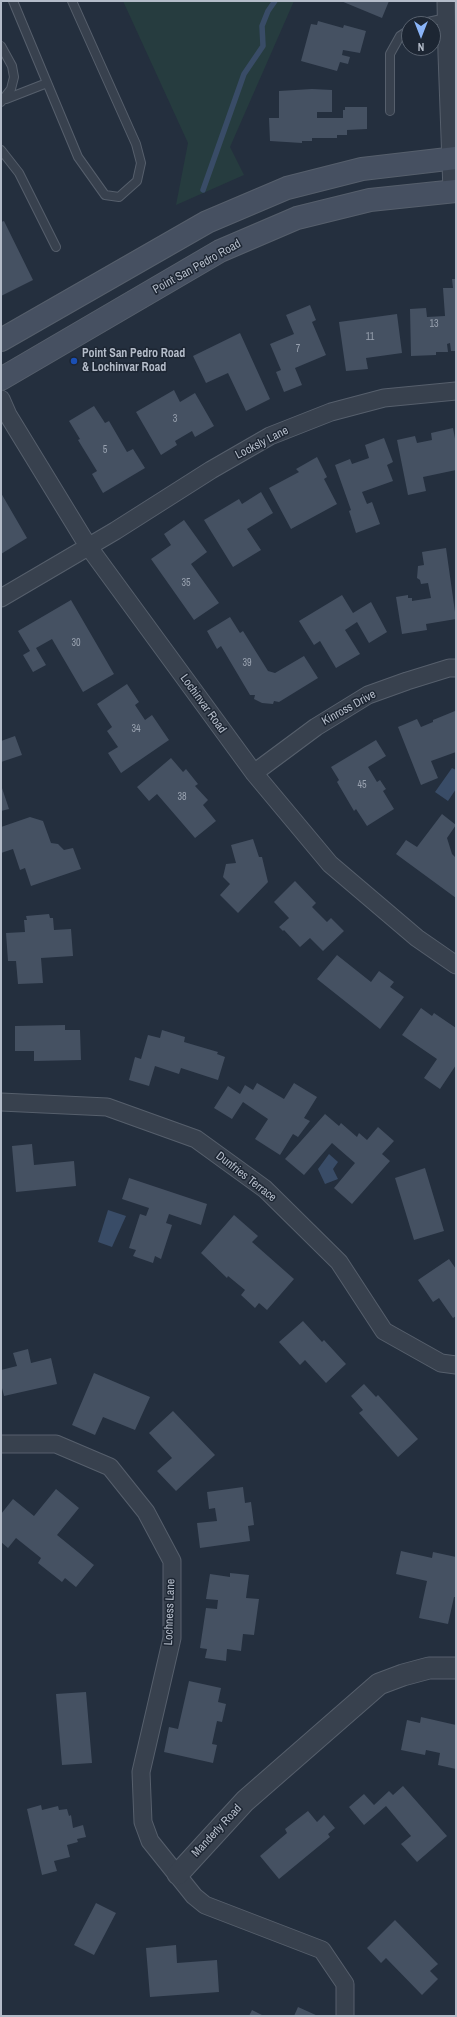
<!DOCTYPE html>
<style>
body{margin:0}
#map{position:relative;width:457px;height:2017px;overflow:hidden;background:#242f3e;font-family:"Archivo Narrow",sans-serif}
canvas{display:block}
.frame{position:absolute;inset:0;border:2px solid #b4bcc9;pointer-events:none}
.north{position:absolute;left:401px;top:16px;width:40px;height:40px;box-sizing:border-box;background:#1d2633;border:1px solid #59626f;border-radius:50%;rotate:180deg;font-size:11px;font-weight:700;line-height:16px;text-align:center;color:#b4bcc9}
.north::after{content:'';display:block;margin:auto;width:14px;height:18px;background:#8ab4f8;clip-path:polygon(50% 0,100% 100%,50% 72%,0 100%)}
</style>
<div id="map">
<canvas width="457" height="2017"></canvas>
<div class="frame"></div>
<div class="north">N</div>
</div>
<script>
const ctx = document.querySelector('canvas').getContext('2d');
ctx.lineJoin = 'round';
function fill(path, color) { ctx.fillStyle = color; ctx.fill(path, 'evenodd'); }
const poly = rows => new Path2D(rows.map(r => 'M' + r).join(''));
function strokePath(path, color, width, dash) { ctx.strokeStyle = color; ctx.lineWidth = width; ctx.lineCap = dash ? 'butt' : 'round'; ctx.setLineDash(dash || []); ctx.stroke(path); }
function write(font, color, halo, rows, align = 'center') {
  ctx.font = font + ' "Archivo Narrow",sans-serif'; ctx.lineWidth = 3; ctx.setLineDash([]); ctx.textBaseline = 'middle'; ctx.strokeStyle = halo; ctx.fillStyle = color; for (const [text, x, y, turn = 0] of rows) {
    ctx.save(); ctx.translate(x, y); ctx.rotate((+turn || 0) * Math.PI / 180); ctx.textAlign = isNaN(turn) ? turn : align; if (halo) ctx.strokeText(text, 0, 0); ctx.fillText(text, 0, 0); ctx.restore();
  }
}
const green = poly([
 [123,1,294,1,230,147,244,175,176,205,188,143]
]);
const water = poly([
 [452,768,456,770,456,789,448,801,435,792],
 [329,1154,338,1162,333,1169,338,1179,325,1184,318,1169],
 [108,1210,126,1216,112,1247,98,1242]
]);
const stream = poly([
 [203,190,244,74,263,46,262,26,268,11,275,1]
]);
const building = poly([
 [341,1,389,1,382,18],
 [318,21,343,28,344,25,366,31,360,53,343,50,342,55,350,57,348,64,340,62,337,71,301,61,311,24,317,25],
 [312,89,332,90,332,112,317,112,317,118,343,118,343,110,345,110,345,107,367,107,367,129,347,130,347,135,337,135,337,138,312,138,312,141,302,141,302,143,270,141,269,118,279,118,279,91],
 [4,221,33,280,1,296,1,222],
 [452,279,456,279,456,351,451,351,450,343,447,344,448,352,436,352,436,355,411,356,410,309,426,308,427,317,445,316,443,288,453,288],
 [310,305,316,320,312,322,326,355,295,368,302,385,284,392,276,372,281,370,270,344,294,334,286,315],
 [397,314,402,353,366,358,368,369,346,371,339,322],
 [240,333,270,399,246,411,228,373,206,383,193,356],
 [174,390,180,402,195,393,214,426,195,437,192,431,175,441,177,445,161,455,136,412],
 [94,406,105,423,109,421,127,452,133,449,145,468,103,493,92,474,97,471,78,440,80,439,69,421],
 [453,428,456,444,456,470,423,477,426,491,408,495,397,440,415,436,417,443,432,440,431,433],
 [384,438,393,462,387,465,393,481,362,492,367,504,372,502,380,524,356,533,349,511,351,510,335,465,350,459,352,464,369,458,365,445],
 [317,457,327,477,324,479,337,504,291,529,269,488,299,472,296,469],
 [261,492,273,513,247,529,261,550,233,567,204,520,239,499,242,504],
 [1,493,27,538,1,554],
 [184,520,207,552,191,564,219,603,194,620,151,559,171,545,164,534],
 [446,548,456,619,426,624,427,630,402,634,396,597,408,595,408,598,412,598,412,601,431,598,428,583,421,584,420,580,417,578,418,566,424,565,422,552],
 [342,595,353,613,371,602,387,632,369,643,357,622,345,630,360,654,336,668,320,641,314,645,299,621],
 [71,600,114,674,83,692,52,639,36,648,46,665,33,672,23,655,30,651,18,631],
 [230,617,240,633,243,631,268,671,275,673,304,656,318,678,279,702,274,701,273,704,262,703,254,699,255,695,250,695,221,646,217,649,207,631],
 [127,684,139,702,135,705,145,720,152,715,169,740,121,773,108,753,118,747,107,731,112,727,97,704],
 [455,711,456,752,431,761,438,778,421,785,398,727,417,719,421,727,433,722,433,720],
 [15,736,22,755,1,762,1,741],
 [376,740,386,756,368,767,377,782,380,780,386,789,383,791,394,809,367,826,356,809,354,811,337,782,339,780,331,767],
 [171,758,183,772,186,769,198,784,195,786,208,800,203,805,216,821,195,838,157,794,149,801,137,787],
 [1,785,9,809,1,811],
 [442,814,456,825,447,838,452,854,456,858,456,898,396,854,406,840,417,847],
 [30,817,43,821,51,843,58,844,64,850,73,848,81,869,31,886,25,868,20,870,13,849,1,853,1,827],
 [253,839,259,857,262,857,268,882,238,913,220,895,230,884,223,877,226,864,236,863,231,845],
 [295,881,316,903,312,907,327,922,331,918,344,931,323,951,310,938,300,947,284,930,283,931,279,927,289,918,274,902],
 [49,914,50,918,53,918,54,930,71,929,73,956,41,958,43,983,18,984,16,961,8,961,6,933,25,932,24,920,27,920,26,916],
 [337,955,371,982,379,971,394,982,390,987,404,997,380,1029,317,979],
 [421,1008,432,1016,434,1013,456,1028,456,1065,440,1089,424,1078,437,1059,402,1035],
 [65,1025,65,1030,80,1030,81,1060,34,1061,34,1051,15,1051,15,1026],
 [162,1030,185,1037,184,1042,218,1052,217,1054,225,1057,218,1080,181,1068,179,1074,155,1066,149,1086,129,1080,135,1057,141,1059,148,1035,160,1038],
 [257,1083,284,1099,294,1083,317,1097,304,1118,310,1121,298,1137,293,1134,280,1155,255,1139,268,1119,243,1102,232,1119,214,1108,228,1086,240,1094,245,1085,253,1090],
 [325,1114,339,1126,341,1123,357,1137,359,1133,367,1140,378,1127,394,1141,382,1154,390,1161,352,1204,334,1188,355,1163,332,1143,304,1175,285,1159],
 [32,1144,34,1165,74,1161,76,1186,16,1192,12,1146],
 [425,1168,444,1231,414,1240,395,1178],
 [129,1178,207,1204,201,1225,169,1214,166,1223,172,1225,161,1259,155,1256,153,1263,133,1256,136,1250,129,1248,140,1214,146,1216,149,1208,122,1199],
 [234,1215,258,1236,252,1242,294,1279,267,1310,259,1303,255,1308,241,1295,245,1290,228,1276,227,1278,201,1253],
 [449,1259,456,1269,456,1316,453,1318,439,1298,433,1302,418,1280],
 [303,1321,322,1342,324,1340,346,1364,326,1383,305,1360,300,1365,279,1342],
 [28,1349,31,1363,51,1358,57,1384,4,1396,1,1384,1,1370,17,1366,13,1353],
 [94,1373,150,1397,135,1430,103,1417,95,1435,72,1425],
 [364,1384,376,1397,378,1395,418,1439,398,1457,359,1413,363,1410,351,1396],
 [173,1411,215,1455,176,1491,157,1471,172,1458,149,1433],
 [243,1487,245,1503,251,1502,254,1525,248,1526,250,1541,200,1548,197,1523,217,1521,215,1508,209,1509,207,1492],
 [56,1489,79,1508,57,1535,94,1565,76,1587,65,1578,62,1582,38,1563,41,1558,16,1538,8,1548,1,1542,1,1514,13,1499,34,1516],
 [401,1551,432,1558,433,1552,456,1557,456,1597,454,1597,448,1624,419,1618,427,1581,396,1574],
 [230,1573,249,1575,246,1598,259,1599,254,1635,243,1634,241,1651,227,1649,226,1661,205,1658,207,1649,200,1648,206,1608,217,1609,218,1600,206,1599,210,1574,230,1577],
 [189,1681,221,1688,218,1702,226,1704,222,1722,217,1721,212,1744,217,1745,213,1763,164,1752,169,1727,178,1729],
 [86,1692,92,1763,62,1765,56,1694],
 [421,1717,456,1725,456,1769,438,1765,440,1753,426,1750,425,1755,401,1750,407,1720,420,1723],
 [403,1786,447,1836,417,1862,401,1844,411,1836,386,1806,364,1825,349,1807,364,1794,374,1805,389,1791,393,1795],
 [41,1805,42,1810,58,1806,59,1810,67,1809,69,1816,71,1815,73,1828,83,1825,86,1837,77,1839,78,1842,67,1845,70,1857,54,1861,57,1871,42,1875,27,1809],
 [308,1811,317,1822,324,1815,335,1828,328,1834,330,1837,279,1879,260,1856,287,1833,285,1829],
 [96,1903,116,1913,94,1955,74,1945],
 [395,1920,438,1964,430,1971,438,1979,422,1995,386,1958,381,1963,367,1948],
 [176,1945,177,1963,217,1960,219,1992,150,1997,146,1948],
 [298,2007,318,2016,294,2016],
 [252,2010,264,2016,249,2016]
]);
const service = poly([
 [13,1,78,157,105,195,119,197,137,181,141,163,136,144,72,1],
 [419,24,446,18],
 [1,46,12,66,14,77,11,89,1,102],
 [6,99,47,83],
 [390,111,390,54,400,36,409,30],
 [1,150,19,173,56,247]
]);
const minor = poly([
 [446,1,447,54,452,191],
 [1,399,8,415,88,546,254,773,330,864,417,938,456,965],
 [1,598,115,531,211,470,270,436,331,412,384,398,456,391],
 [254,773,316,727,368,695,407,681,449,668,456,668],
 [1,1102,107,1107,196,1139,265,1189,339,1262,384,1331,441,1363,456,1365],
 [1,1444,56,1444,110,1467,146,1512,172,1561,172,1638,141,1772,143,1822,150,1841,194,1896,205,1905,322,1950,345,1984,345,2016]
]);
const tertiary = poly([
 [178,1874,245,1801,379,1684,403,1675,429,1668,456,1668]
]);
const secondary = poly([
 [1,340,207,222,287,188,362,169,456,158],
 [1,379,220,251,297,218,370,200,456,191]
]);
const markers = [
 [74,361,4,"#1a4fb4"]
];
const numberNames = [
 ["13",434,324],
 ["11",370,337],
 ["7",298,349],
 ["3",175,419],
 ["5",105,450],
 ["35",186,583],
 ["30",76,643],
 ["39",247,663],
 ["34",136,729],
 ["45",362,785],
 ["38",182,797]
];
const streetNames = [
 ["Point San Pedro Road",197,267,-29],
 ["Locksly Lane",262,443,-27],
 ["Lochinvar Road",203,704,54],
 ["Kinross Drive",349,708,-29],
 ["Dunfries Terrace",246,1177,38],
 ["Lochness Lane",170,1612,-88],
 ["Manderly Road",217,1831,-47]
];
const poiNames = [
 ["Point San Pedro Road",82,354],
 ["& Lochinvar Road",82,368]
];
fill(green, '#263c3f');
fill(water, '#394c67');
strokePath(stream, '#394c67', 5.5);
fill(building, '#455162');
strokePath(service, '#565f6c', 10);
strokePath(minor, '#565f6c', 19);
strokePath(tertiary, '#565f6c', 23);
strokePath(secondary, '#565f6c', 24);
strokePath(service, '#38414e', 8);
strokePath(minor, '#38414e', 17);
strokePath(tertiary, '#38414e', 21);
strokePath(secondary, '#465061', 22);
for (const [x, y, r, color] of markers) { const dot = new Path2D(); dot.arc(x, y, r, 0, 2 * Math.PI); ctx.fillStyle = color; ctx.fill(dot); strokePath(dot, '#1d2633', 1.5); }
write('10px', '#98a1af', null, numberNames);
write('12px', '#b4bcc9', '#1d2633', streetNames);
write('bold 12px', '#b4bcc9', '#1d2633', poiNames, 'left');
</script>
